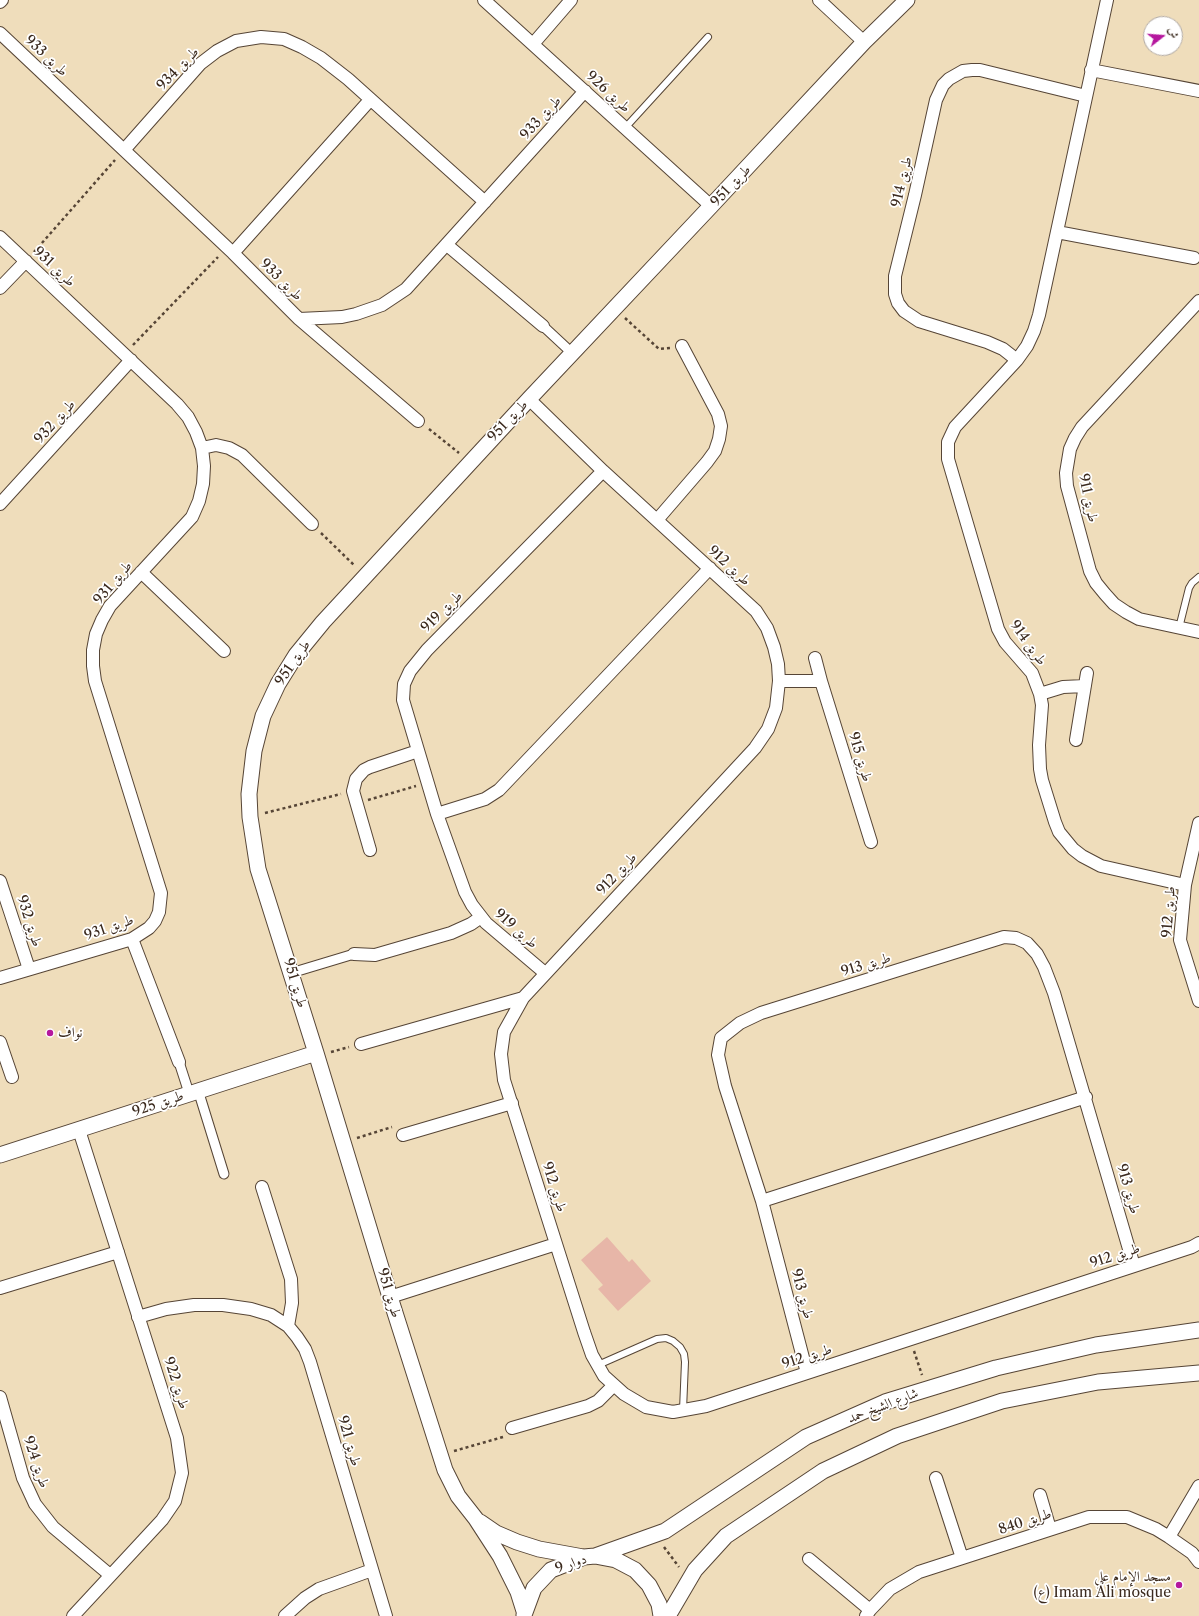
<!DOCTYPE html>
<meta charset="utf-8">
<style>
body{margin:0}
#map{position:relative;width:1199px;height:1616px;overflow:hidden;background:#efddbb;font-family:"Libre Caslon Text",Amiri,serif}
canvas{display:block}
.north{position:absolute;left:1143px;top:16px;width:40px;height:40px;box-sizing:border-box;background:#fff;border:1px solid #b1aaa5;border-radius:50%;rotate:73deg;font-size:11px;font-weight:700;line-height:16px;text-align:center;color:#3b2a1e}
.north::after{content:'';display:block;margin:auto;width:14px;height:18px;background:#b5179e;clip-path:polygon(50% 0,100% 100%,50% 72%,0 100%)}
</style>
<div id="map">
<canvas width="1199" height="1616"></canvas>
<div class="north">ش</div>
</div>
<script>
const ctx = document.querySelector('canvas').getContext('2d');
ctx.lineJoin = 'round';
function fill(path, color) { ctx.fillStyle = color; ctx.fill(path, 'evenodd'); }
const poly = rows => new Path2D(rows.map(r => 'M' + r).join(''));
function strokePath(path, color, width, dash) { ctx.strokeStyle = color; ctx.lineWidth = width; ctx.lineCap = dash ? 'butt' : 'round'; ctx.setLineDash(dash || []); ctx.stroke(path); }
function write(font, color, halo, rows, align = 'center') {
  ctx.font = font + ' "Libre Caslon Text",Amiri,serif'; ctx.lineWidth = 3.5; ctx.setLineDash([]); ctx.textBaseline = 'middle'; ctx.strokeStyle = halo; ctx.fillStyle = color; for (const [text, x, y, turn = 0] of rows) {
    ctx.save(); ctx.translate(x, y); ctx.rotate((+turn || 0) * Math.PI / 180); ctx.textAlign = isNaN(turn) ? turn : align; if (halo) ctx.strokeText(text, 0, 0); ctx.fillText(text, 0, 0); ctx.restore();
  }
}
const building = poly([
 [607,1237,629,1262,632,1259,651,1281,618,1311,598,1289,603,1285,581,1260]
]);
const path = poly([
 [34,252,115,160],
 [625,318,659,349,670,348],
 [133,345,218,257],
 [429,429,459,453],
 [321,533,355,566],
 [368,800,416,786],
 [265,813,341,794],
 [331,1052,349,1047],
 [357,1138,392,1127],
 [914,1351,922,1375],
 [454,1451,503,1437],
 [664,1547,679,1567]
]);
const service = poly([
 [625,128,708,37],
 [1179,628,1189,588,1192,583,1199,577],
 [598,1365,657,1339,666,1338,673,1341,680,1347,684,1354,685,1362,683,1410]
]);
const pedestrian = poly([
 [543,326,572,353],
 [291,973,354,954],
 [179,1062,189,1093],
 [198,1090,224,1174]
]);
const minor = poly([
 [484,0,711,206],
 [819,0,864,42],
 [1107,0,1039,315,1034,331,1027,346,1017,360,955,427,948,442,948,459,998,629,1005,642,1032,673,1040,694,1042,705,1039,745,1040,769,1042,780,1055,822,1059,832,1073,849,1082,856,1101,866,1185,885],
 [0,2,2,0],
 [0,33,233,253,299,319,418,421],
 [533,44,571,0],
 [1091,70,1199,91],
 [124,150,200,64,217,51,236,41,261,37,284,39,302,47,321,58,348,79,485,202],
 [1057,232,1194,258],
 [0,237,177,404,188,417,196,432,202,448,204,466,203,484,199,501,192,517,110,606,102,620,96,634,93,650,93,666,95,681,161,893,159,912,155,921,149,928,132,939,0,978],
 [447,245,543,326],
 [233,253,370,100],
 [0,288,26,261],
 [1199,301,1082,427,1075,438,1070,449,1066,473,1067,486,1090,571,1096,583,1105,594,1114,604,1126,612,1139,619,1199,632],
 [299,319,342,317,356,314,382,305,406,289,585,91],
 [1017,360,1003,349,987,342,919,321,904,311,898,303,895,294,895,276,915,195,936,100,943,85,949,79,963,71,972,70,980,70,1086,96],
 [529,399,603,471,756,611,767,628,774,647,778,664,779,681,776,708,768,729,755,748,523,998,504,1032,501,1054,504,1080,584,1332,592,1355,604,1376,624,1394,646,1407,673,1412,706,1406,1192,1247,1199,1243],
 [202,448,216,445,229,448,242,455,312,524],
 [0,504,131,360],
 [657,520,707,462,715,451,719,439,721,426,718,414,682,346],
 [141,572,224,651],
 [815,658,821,681],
 [779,681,821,681,871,842],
 [1040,694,1063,687,1085,686],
 [1076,740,1087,673],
 [437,814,485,799,499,790,710,568],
 [1199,823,1185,885,1180,940,1199,1001],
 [370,850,353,791,356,779,364,770,370,767,418,751],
 [0,881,29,969],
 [132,939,179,1062],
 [354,954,375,955,451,933,471,924,481,917],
 [545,973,486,923,472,905,465,892,437,814,403,700,404,684,410,671,427,650,603,471],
 [0,1042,12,1077],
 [361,1044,523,998],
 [403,1135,512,1103],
 [262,1187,291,1279,292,1303,288,1326],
 [762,1201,1086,1097],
 [0,1288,118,1252],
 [390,1297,556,1244],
 [138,1317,166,1309,194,1305,223,1305,251,1309,271,1315,288,1326,297,1337,305,1349,310,1362,386,1616],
 [807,1373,762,1201,725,1086,718,1055,721,1038,740,1023,761,1013,1004,937,1016,938,1027,943,1037,954,1044,967,1054,993,1134,1266],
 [0,1397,23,1478,35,1504,53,1527,110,1575],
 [512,1428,588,1406,598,1401,613,1386],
 [936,1478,962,1558],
 [1040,1495,1050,1529],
 [1169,1537,1199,1486],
 [809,1559,870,1610],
 [73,1616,162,1520,175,1501,182,1473,177,1438,79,1130],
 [285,1616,305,1598,319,1589,372,1570],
 [866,1616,870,1610,890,1589,919,1572,1089,1517,1127,1517,1156,1529,1169,1537,1192,1553,1199,1562]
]);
const tertiary = poly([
 [0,1155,316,1053],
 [480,1522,496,1533,517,1542,539,1549,583,1557],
 [595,1556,665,1531,806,1437,885,1402,996,1368,1096,1345,1199,1330],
 [524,1611,518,1592,500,1556,476,1519,458,1496,445,1470,390,1297,316,1053,258,869,250,817,249,794,254,751,263,716,278,684,296,655,323,622,529,399,711,206,864,42,907,0],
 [524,1615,534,1588,551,1570,584,1557,595,1556,616,1560,635,1570,649,1585,659,1604,661,1616],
 [668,1616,695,1570,726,1536,823,1471,897,1436,1002,1401,1098,1382,1199,1373]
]);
const markers = [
 [50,1033,4,"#b5179e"],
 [1179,1585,4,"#b5179e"]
];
const streetNames = [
 ["طريق 933",46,56,43],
 ["طريق 934",178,69,-46],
 ["طريق 926",608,92,42],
 ["طريق 933",541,118,-48],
 ["طريق 914",902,182,-77],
 ["طريق 951",731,186,-47],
 ["طريق 931",54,267,43],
 ["طريق 933",281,280,44],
 ["طريق 951",508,421,-47],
 ["طريق 932",55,422,-48],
 ["طريق 911",1088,498,78],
 ["طريق 912",729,566,42],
 ["طريق 931",113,583,-50],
 ["طريق 919",442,612,-45],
 ["طريق 914",1028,643,54],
 ["طريق 951",293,663,-56],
 ["طريق 915",860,757,73],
 ["طريق 912",617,874,-47],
 ["طريق 912",1169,912,-86],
 ["طريق 932",29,921,72],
 ["طريق 931",109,928,-19],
 ["طريق 919",516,929,41],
 ["طريق 913",866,965,-17],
 ["طريق 951",295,983,73],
 ["طريق 925",158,1104,-19],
 ["طريق 912",554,1187,72],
 ["طريق 913",1128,1189,74],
 ["طريق 912",1115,1256,-18],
 ["طريق 951",389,1293,73],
 ["طريق 913",802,1294,75],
 ["طريق 912",807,1357,-18],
 ["طريق 922",176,1383,72],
 ["شارع الشيخ حمد",883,1406,-21],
 ["طريق 921",349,1441,74],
 ["طريق 924",36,1462,71],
 ["طريق 840",1025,1522,-18],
 ["دوار 9",571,1564,-20]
];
const poiNames = [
 ["نواف",58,1033],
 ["مسجد الإمام علي",1171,1577,"right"],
 ["(ع) Imam Ali mosque",1171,1593,"right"]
];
fill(building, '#e7b6a8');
strokePath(service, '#564536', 8);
strokePath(pedestrian, '#564536', 11);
strokePath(minor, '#564536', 14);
strokePath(tertiary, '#564536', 17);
strokePath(path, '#564536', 2.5, [3, 3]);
strokePath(service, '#fff', 6);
strokePath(pedestrian, '#fff', 9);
strokePath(minor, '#fff', 12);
strokePath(tertiary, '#fff', 15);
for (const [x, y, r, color] of markers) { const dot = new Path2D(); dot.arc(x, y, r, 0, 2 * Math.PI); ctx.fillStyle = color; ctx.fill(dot); strokePath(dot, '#fff', 1.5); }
write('14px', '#3b2a1e', '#fff', streetNames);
write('14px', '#3b2a1e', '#fff', poiNames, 'left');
</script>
